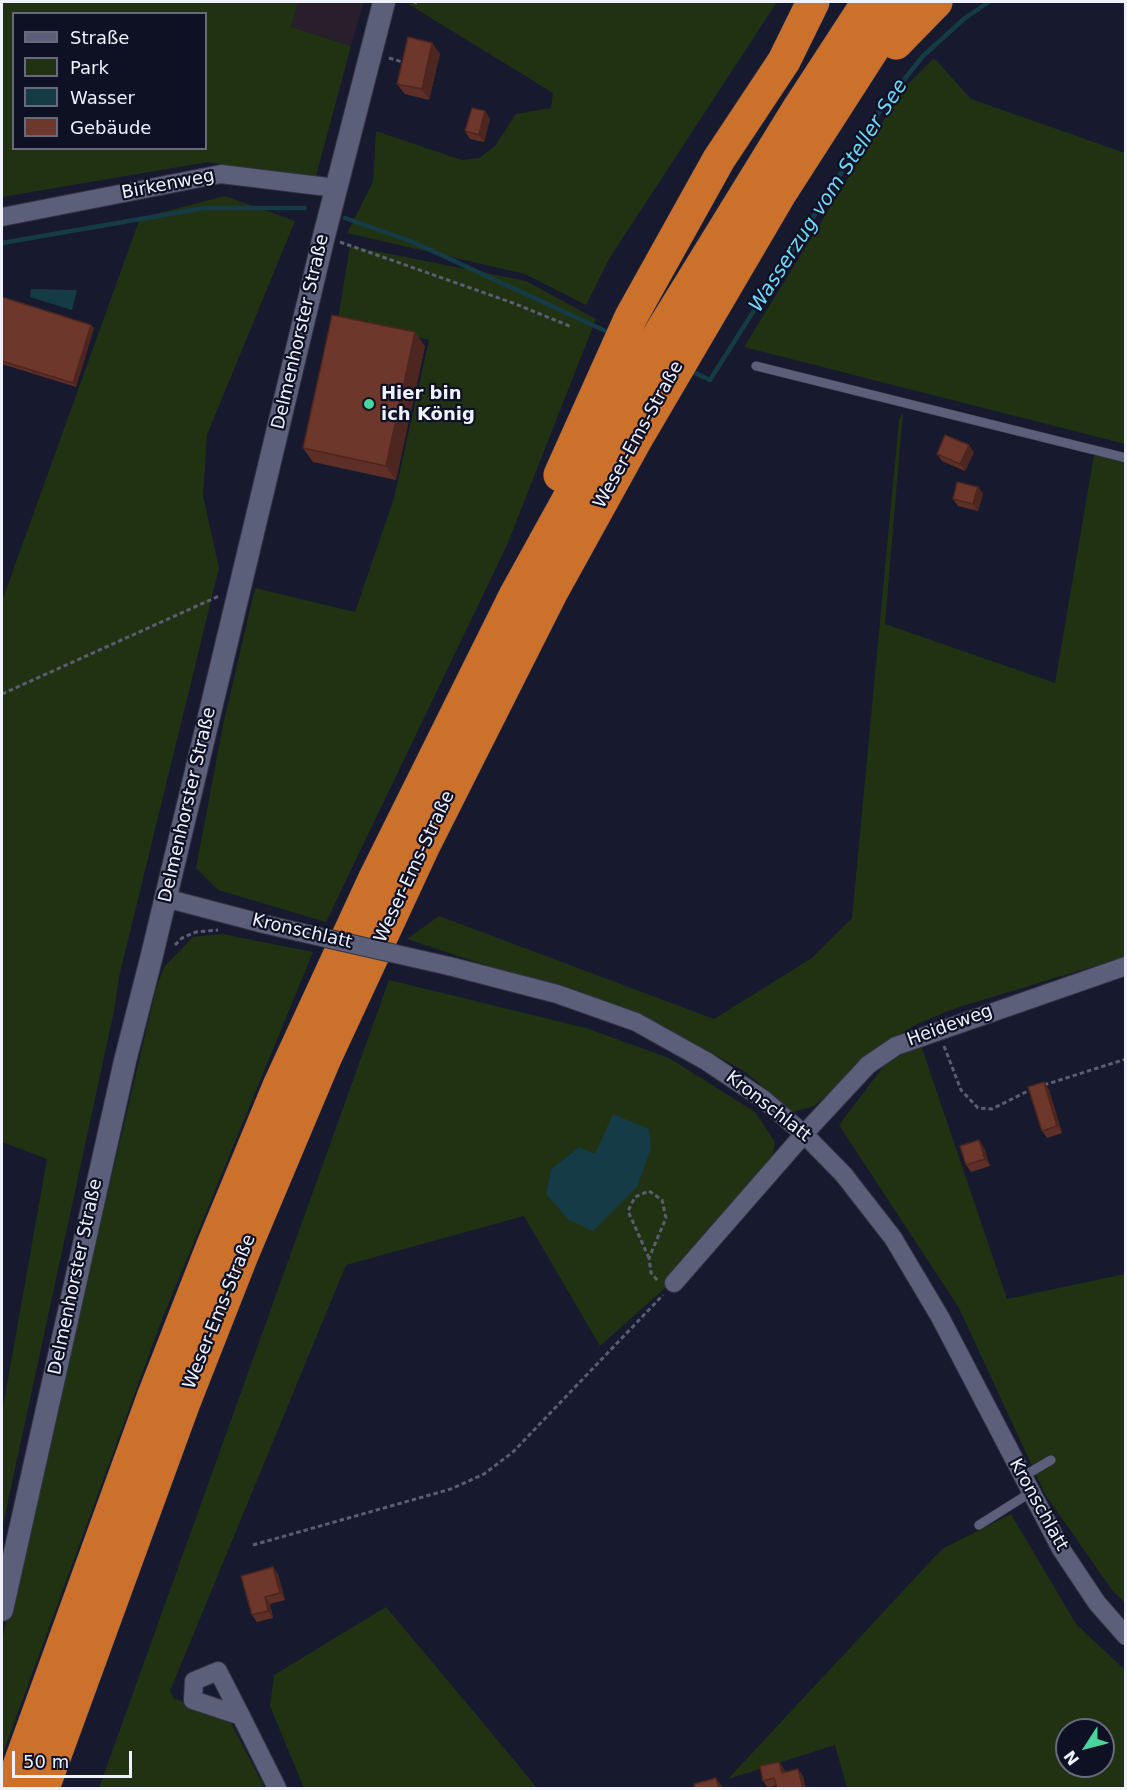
<!DOCTYPE html>
<meta charset="utf-8">
<style>
body{margin:0}
#map{position:relative;width:1127px;height:1790px;overflow:hidden;background:#17192f;font-family:"DejaVu Sans",sans-serif}
canvas{display:block}
.frame{position:absolute;inset:0;border:3px solid #f0f1fe;pointer-events:none}
.legend{position:absolute;left:12px;top:12px;width:195px;height:138px;box-sizing:border-box;background:#0e1024;border:2px solid #686a7b;margin:0;padding:8px 10px;list-style:none;font-size:18px;color:#f0f1fe}
.legend li{display:flex;align-items:center;gap:12px;height:30px}
.legend b{width:30px;border:2px solid #686a7b}
.north{position:absolute;left:1055px;top:1718px;width:60px;height:60px;box-sizing:border-box;background:#0e1024;border:2px solid #686a7b;border-radius:50%;rotate:234deg;font-size:16px;font-weight:700;line-height:24px;text-align:center;color:#f0f1fe}
.north::after{content:'';display:block;margin:auto;width:21px;height:27px;background:#4ad49c;clip-path:polygon(50% 0,100% 100%,50% 72%,0 100%)}
.scale{position:absolute;left:12px;top:1751px;width:120px;height:27px;box-sizing:border-box;border:3px solid #f0f1fe;border-top:0;padding-left:8px;font-size:18px;line-height:21px;white-space:nowrap;color:#f0f1fe;-webkit-text-stroke:4px #0e1024;paint-order:stroke}
</style>
<div id="map">
<canvas width="1127" height="1790"></canvas>
<div class="frame"></div>
<ul class="legend">
<li><b style="height:8px;background:#5b5f79"></b>Straße</li>
<li><b style="height:16px;background:#213213"></b>Park</li>
<li><b style="height:16px;background:#143b46"></b>Wasser</li>
<li><b style="height:16px;background:#6d372c"></b>Gebäude</li>
</ul>
<div class="north">N</div>
<div class="scale">50 m</div>
</div>
<script>
const ctx = document.querySelector('canvas').getContext('2d');
ctx.lineJoin = 'round';
function fill(path, color) { ctx.fillStyle = color; ctx.fill(path, 'evenodd'); }
const poly = rows => new Path2D(rows.map(r => 'M' + r).join(''));
function strokePath(path, color, width, dash) { ctx.strokeStyle = color; ctx.lineWidth = width; ctx.lineCap = dash ? 'butt' : 'round'; ctx.setLineDash(dash || []); ctx.stroke(path); }
function write(font, color, halo, rows, align = 'center') {
  ctx.font = font + ' "DejaVu Sans",sans-serif'; ctx.lineWidth = 4.5; ctx.setLineDash([]); ctx.textBaseline = 'middle'; ctx.strokeStyle = halo; ctx.fillStyle = color; for (const [text, x, y, turn = 0] of rows) {
    ctx.save(); ctx.translate(x, y); ctx.rotate((+turn || 0) * Math.PI / 180); ctx.textAlign = isNaN(turn) ? turn : align; if (halo) ctx.strokeText(text, 0, 0); ctx.fillText(text, 0, 0); ctx.restore();
  }
}
const commercial = poly([
 [298,2,364,2,351,46,291,27]
]);
const green = poly([
 [2,2,298,2,291,27,351,46,316,176,292,177,208,162,2,197],
 [14,14,206,14,206,148,14,148],
 [405,2,777,2,609,259,586,305,525,274,347,233,373,182,376,131,462,160,480,158,495,146,516,114,551,108,553,93],
 [934,58,971,99,1125,153,1125,444,744,347,903,89],
 [225,196,295,221,207,435,203,496,219,568,119,977,114,1011,2,1529,2,1413,47,1159,2,1142,2,601,140,218],
 [350,246,526,281,596,319,507,545,326,922,218,890,196,868,223,725,255,588,355,612,394,498,429,340,338,319],
 [903,412,885,624,1055,683,1094,455,1125,461,1125,957,956,1008,919,1023,893,1038,814,1106,793,1112,744,1071,653,1021,407,939,439,916,714,1019,812,958,852,918,899,420],
 [222,934,313,952,161,1322,2,1756,2,1639,156,989,164,967,193,937],
 [389,980,586,1028,669,1058,755,1112,775,1142,772,1160,664,1289,600,1346,524,1216,346,1265,170,1691,174,1698,231,1723,265,1788,99,1788],
 [579,1147,595,1155,546,1194,551,1169],
 [921,1045,1007,1299,1125,1274,1125,1603,1112,1590,1045,1494,959,1308,839,1125,886,1063],
 [1011,1514,1076,1624,1125,1670,1125,1788,847,1788,835,1745,728,1779,942,1549],
 [1067,1730,1103,1730,1103,1766,1067,1766],
 [386,1607,494,1736,537,1788,304,1788,270,1706,274,1675]
]);
const water = poly([
 [31,289,77,290,72,310,30,297],
 [613,1114,649,1129,651,1148,637,1187,593,1231,569,1220,546,1194,551,1169,579,1147,595,1154]
]);
const stream = poly([
 [345,218,413,242,610,333],
 [2,243,204,208,305,208],
 [691,371,710,380,884,105,923,56,965,18,989,2]
]);
const path = poly([
 [414,2,417,3],
 [389,58,406,63],
 [340,242,513,303,572,327],
 [2,694,219,596],
 [175,945,182,938,196,932,218,930],
 [944,1046,961,1090,978,1108,992,1109,1032,1089],
 [1044,1085,1126,1059],
 [649,1258,628,1211,635,1197,649,1191,662,1200,666,1218,649,1258,651,1273,658,1281],
 [253,1545,451,1489,484,1474,513,1452,663,1295]
]);
const service = poly([
 [756,366,1126,458],
 [1022,1477,1051,1460],
 [979,1525,1030,1493]
]);
const minor = poly([
 [2,217,221,174,336,188],
 [165,898,268,925],
 [449,966,557,994,636,1022,706,1061,763,1099,804,1134,844,1175,893,1238,940,1317,1061,1549,1097,1603,1126,1636],
 [674,1283,804,1134,868,1065,896,1046,1126,966],
 [241,1716,193,1700,194,1681,218,1671,241,1716,277,1788]
]);
const tertiary = poly([
 [2,1610,125,1061,152,955,324,236,384,2]
]);
const motorway = poly([
 [896,43,936,2],
 [560,475,631,317,719,159,784,61,813,2],
 [11,1788,154,1395,213,1245,279,1086,375,878,515,596,661,332,799,108,868,2],
 [43,1788,183,1405,242,1255,325,1058,424,845,551,593,635,441,781,192,903,2]
]);
const minorBridge = poly([
 [268,925,449,966]
]);
const wall = poly([
 [432,43,440,54,429,100,405,94,397,84],
 [485,111,490,119,484,142,470,139,465,131],
 [2,297,94,328,76,387,2,364],
 [425,346,396,480,313,462,303,448],
 [974,452,965,471,942,461,937,454],
 [978,487,983,494,978,511,958,506,953,499],
 [1044,1082,1049,1090,1062,1133,1047,1138,1042,1131],
 [984,1148,990,1166,971,1172,966,1165],
 [278,1574,285,1600,270,1604,273,1618,257,1622,252,1615],
 [779,1762,784,1769,785,1772,798,1769,803,1776,768,1788,763,1781]
]);
const shadedWall = poly([
 [432,43,440,54,429,100,422,89],
 [485,111,490,119,484,142,479,135],
 [91,325,94,328,76,387,73,383],
 [415,332,425,346,396,480,386,466],
 [969,445,974,452,965,471,960,464],
 [978,487,983,494,978,511,973,504],
 [1044,1082,1049,1090,1062,1133,1057,1126],
 [979,1140,984,1148,990,1166,985,1159],
 [273,1567,278,1574,285,1600,280,1593],
 [265,1597,270,1604,273,1618,268,1611],
 [779,1762,784,1769,787,1780,782,1773],
 [798,1769,803,1776,806,1788,803,1788],
 [716,1778,722,1786,723,1788,719,1788]
]);
const building = poly([
 [408,37,432,43,422,89,397,84,408,37],
 [472,108,485,111,479,135,465,131,472,108],
 [2,297,91,325,73,383,2,361,2,297],
 [332,315,415,332,386,466,303,448,332,315],
 [945,435,969,445,960,464,937,454,945,435],
 [957,482,978,487,973,504,953,499,957,482],
 [1044,1082,1057,1126,1042,1131,1028,1087,1044,1082],
 [979,1140,985,1159,966,1165,960,1146,979,1140],
 [273,1567,280,1593,265,1597,268,1611,252,1615,241,1576,273,1567],
 [779,1762,782,1773,798,1769,803,1788,777,1788,774,1778,763,1781,760,1766,779,1762],
 [716,1778,719,1788,695,1788,694,1784,716,1778]
]);
const markers = [
 [369,404,6,"#4ad49c"]
];
const streetNames = [
 ["Birkenweg",168,185,-11],
 ["Delmenhorster Straße",301,332,-77],
 ["Weser-Ems-Straße",639,435,-61],
 ["Delmenhorster Straße",188,805,-77],
 ["Weser-Ems-Straße",415,867,-65],
 ["Kronschlatt",302,932,13],
 ["Heideweg",950,1026,-20],
 ["Kronschlatt",768,1107,38],
 ["Delmenhorster Straße",76,1277,-78],
 ["Weser-Ems-Straße",220,1312,-68],
 ["Kronschlatt",1038,1505,61]
];
const poiNames = [
 ["Hier bin",381,394],
 ["ich König",381,415]
];
const waterNames = [
 ["Wasserzug vom Steller See",829,196,-57]
];
fill(commercial, '#281e2c');
fill(green, '#213213');
fill(water, '#143b46');
strokePath(stream, '#143b46', 4.5);
strokePath(service, '#334', 10);
strokePath(minor, '#334', 20);
strokePath(tertiary, '#334', 24);
strokePath(motorway, '#334', 34);
strokePath(path, '#5b5d70', 3, [4.5, 3]);
strokePath(service, '#5b5f79', 9);
strokePath(minor, '#5b5f79', 18);
strokePath(tertiary, '#5b5f79', 22);
strokePath(motorway, '#cb712c', 33);
strokePath(minorBridge, '#334', 20, []);
strokePath(minorBridge, '#5b5f79', 18);
fill(wall, '#5e2f26');
fill(shadedWall, '#4c261f');
fill(building, '#6d372c');
strokePath(building, '#4c261f', 1.5);
for (const [x, y, r, color] of markers) { const dot = new Path2D(); dot.arc(x, y, r, 0, 2 * Math.PI); ctx.fillStyle = color; ctx.fill(dot); strokePath(dot, '#0e1024', 2); }
write('18px', '#f0f1fe', '#0e1024', streetNames);
write('bold 18px', '#f0f1fe', '#0e1024', poiNames, 'left');
write('italic 20px', '#6cdaf9', '#0e1024', waterNames);
</script>
